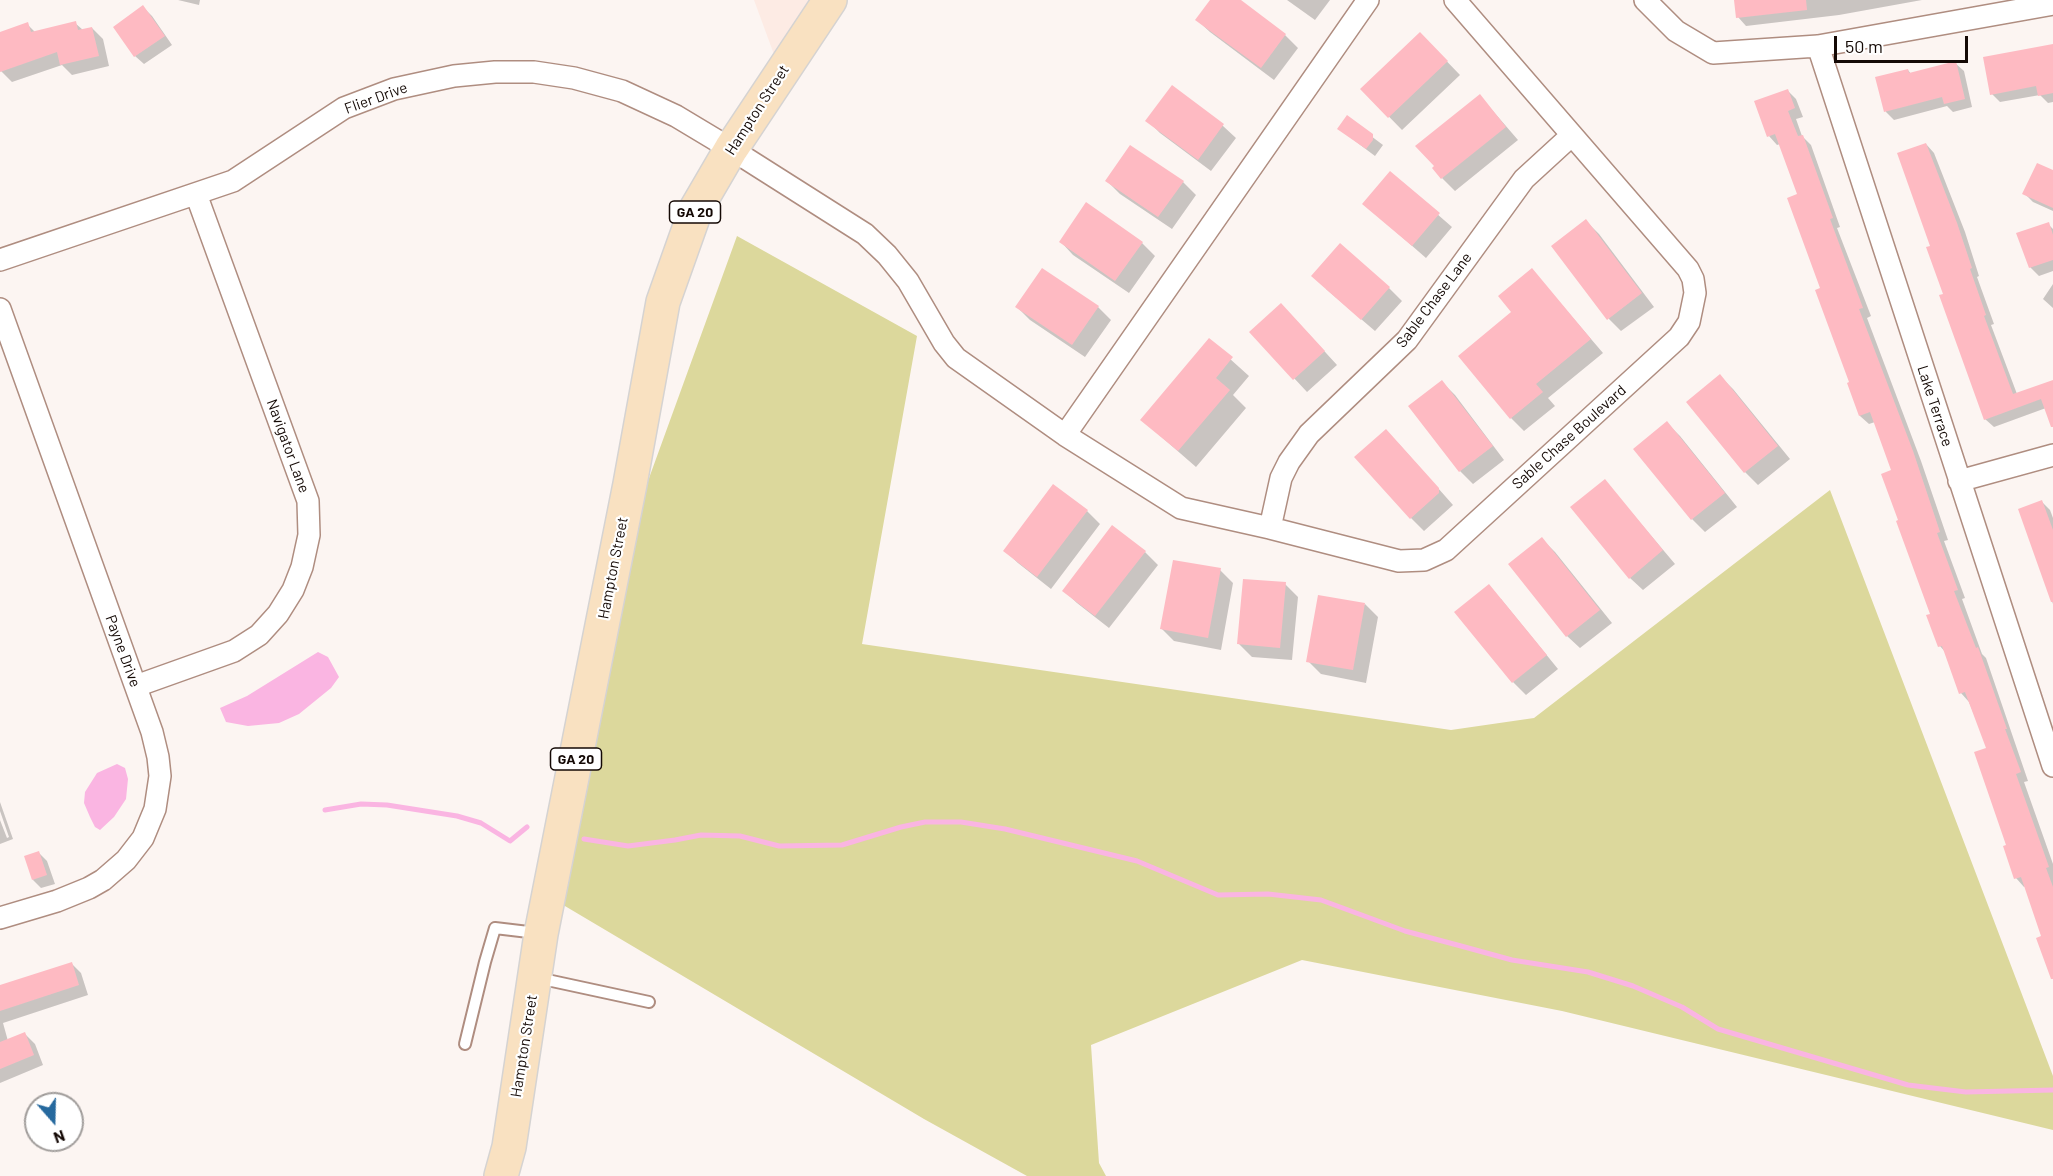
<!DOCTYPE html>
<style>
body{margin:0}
#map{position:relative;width:2053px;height:1176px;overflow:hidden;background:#fcf5f2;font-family:Barlow,sans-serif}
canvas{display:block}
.north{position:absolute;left:24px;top:1092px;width:60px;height:60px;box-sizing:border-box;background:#fff;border:2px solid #a19d9b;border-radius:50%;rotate:160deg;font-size:16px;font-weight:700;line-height:24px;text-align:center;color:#140905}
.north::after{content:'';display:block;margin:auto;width:21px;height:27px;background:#26699e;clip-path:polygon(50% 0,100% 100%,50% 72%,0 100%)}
.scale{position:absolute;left:1834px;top:36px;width:134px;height:27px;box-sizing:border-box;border:3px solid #140905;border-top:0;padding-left:8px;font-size:18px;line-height:21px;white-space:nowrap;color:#140905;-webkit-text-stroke:4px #fff;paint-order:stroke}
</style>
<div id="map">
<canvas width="2053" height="1176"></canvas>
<div class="north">N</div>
<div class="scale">50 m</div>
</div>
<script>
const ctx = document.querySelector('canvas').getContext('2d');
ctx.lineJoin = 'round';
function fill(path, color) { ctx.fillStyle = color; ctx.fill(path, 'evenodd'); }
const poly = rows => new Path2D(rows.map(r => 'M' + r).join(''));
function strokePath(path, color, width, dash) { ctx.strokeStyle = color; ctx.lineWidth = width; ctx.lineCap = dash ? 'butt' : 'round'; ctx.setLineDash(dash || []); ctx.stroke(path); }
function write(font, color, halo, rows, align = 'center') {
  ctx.font = font + ' Barlow,sans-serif'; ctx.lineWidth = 4.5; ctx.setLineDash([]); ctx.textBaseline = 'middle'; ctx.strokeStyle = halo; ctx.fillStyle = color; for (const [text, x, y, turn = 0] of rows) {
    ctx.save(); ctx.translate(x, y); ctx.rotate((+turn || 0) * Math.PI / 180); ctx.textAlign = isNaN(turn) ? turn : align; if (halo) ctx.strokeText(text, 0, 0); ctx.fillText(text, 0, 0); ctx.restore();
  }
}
const built = poly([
 [754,0,837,0,783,79]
]);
const green = poly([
 [737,236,917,336,862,644,1451,730,1534,718,1830,490,2053,1076,2053,1130,1562,1011,1302,960,1091,1045,1099,1163,1106,1176,1027,1176,924,1119,543,893,612,580]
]);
const water = poly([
 [318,652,328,657,339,677,331,688,299,714,279,723,248,726,226,722,220,708,247,696],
 [117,764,125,768,128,779,126,799,114,817,100,830,95,827,90,817,84,803,85,792,97,773]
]);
const shadow = poly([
 [178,0,200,0,199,5],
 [1212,0,1238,0,1285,35,1298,48,1274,80,1210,32,1197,20],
 [1287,0,1330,0,1315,20],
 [1736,0,1922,0,1839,15,1746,26,1738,17],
 [143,7,152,16,172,45,144,64,135,56],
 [75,23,83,30,92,28,103,39,109,66,72,75,62,65,12,82,1,71,0,34,27,24,36,33],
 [1433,47,1460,75,1402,130,1362,89],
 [2053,47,2053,102,2048,103,2040,95,2000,102,1992,94],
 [1955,63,1964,71,1972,107,1953,112,1947,106,1894,120,1886,112,1877,78,1908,70,1911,74],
 [1172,88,1223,126,1236,138,1211,171,1160,133,1147,120],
 [1788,91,1796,99,1803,117,1796,119,1802,136,1811,145,1840,227,1837,228,1871,316,1867,318,1921,461,1948,540,1944,541,1965,598,1962,599,1982,654,1986,658,2028,781,2024,782,2053,864,2053,979,2043,937,2026,886,2024,887,2016,878,1988,749,1969,702,1961,693,1946,653,1940,646,1893,471,1875,422,1869,424,1860,416,1849,384,1851,383,1822,289,1799,195,1780,144,1777,145,1769,136],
 [1480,96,1518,140,1455,191,1442,178],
 [1347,118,1383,145,1375,156,1339,129],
 [1926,144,1934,153,1965,232,1979,276,1977,277,1994,324,1991,325,2017,394,2053,381,2053,421,2046,408,1994,427,1985,419,1945,295,1932,246],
 [2053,172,2053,211,2033,202,2024,193],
 [1390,173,1452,227,1426,258,1364,204],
 [1107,181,1183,182,1196,195,1172,229,1120,194],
 [1586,221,1599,234,1654,307,1621,331,1609,319],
 [2048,224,2053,229,2053,271,2039,276,2030,267],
 [1061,242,1142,243,1155,256,1129,293,1073,255],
 [1532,270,1603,353,1548,398,1555,406,1524,431,1511,418,1513,312],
 [2053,284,2053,308,2043,299],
 [1389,288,1402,301,1375,331,1326,289],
 [1017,307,1098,307,1111,320,1085,357,1030,320],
 [1294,318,1337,365,1307,392,1251,332],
 [1209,340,1249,376,1233,395,1246,408,1196,467,1142,420],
 [1720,376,1733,389,1790,459,1758,485,1745,472],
 [1442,382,1455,395,1504,460,1473,484,1460,471],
 [1667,423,1680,436,1737,507,1705,532,1692,519,1635,449],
 [1399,444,1453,505,1424,531,1411,518],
 [1605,481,1675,564,1643,590,1630,578],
 [2042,502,2050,510,2053,518,2053,604,2020,510],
 [1087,511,1100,524,1051,589,1018,563,1005,551],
 [1542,539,1555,552,1612,623,1580,648,1567,636],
 [1145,552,1158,565,1109,628,1077,603,1064,591],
 [1220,570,1233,583,1221,650,1174,641,1161,628],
 [1285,584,1298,597,1292,660,1252,657,1239,644],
 [1501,599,1558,669,1526,695,1513,682,1456,612],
 [1365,604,1378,617,1366,683,1321,674,1308,661],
 [0,802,13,839,0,844,0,820,7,838,9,837,0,811],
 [39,853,47,861,55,884,41,888,33,880],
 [71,963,81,973,88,995,3,1023,8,1041,25,1034,35,1044,43,1065,0,1083,0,987]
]);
const stream = poly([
 [325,810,361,804,387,805,457,816,481,823,510,841,527,827],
 [584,839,628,846,675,840,701,835,740,836,779,846,842,845,901,827,925,822,961,822,1005,829,1137,861,1218,895,1268,894,1321,900,1405,931,1461,946,1512,960,1588,972,1633,986,1682,1007,1718,1029,1908,1085,1966,1092,2053,1090]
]);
const building = poly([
 [1210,0,1241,0,1286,34,1261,68,1195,20],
 [1734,0,1806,0,1807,10,1736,18],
 [143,5,165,36,134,57,113,27],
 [76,21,78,30,92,27,99,56,60,65,57,52,0,72,0,32,28,22,31,32],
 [1420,32,1448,61,1388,118,1360,89],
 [2053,44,2053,93,2038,96,2036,86,1990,95,1983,57],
 [1956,61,1965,99,1944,104,1942,97,1884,112,1875,77,1908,69,1909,73],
 [1172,85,1224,124,1198,160,1145,121],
 [1788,89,1795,108,1788,111,1798,136,1803,135,1833,218,1830,219,1863,308,1859,309,1913,451,1940,532,1937,533,1958,590,1954,591,1976,648,1978,647,2007,729,2005,729,2021,772,2016,774,2049,867,2046,868,2053,887,2053,979,2051,979,2036,938,2041,936,2021,877,2014,879,2003,846,2006,845,1974,752,1986,748,1965,692,1959,694,1942,646,1938,647,1926,615,1930,614,1896,521,1898,520,1881,474,1891,470,1870,412,1859,416,1847,383,1849,382,1815,290,1820,288,1787,198,1797,194,1775,134,1767,137,1754,101],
 [1480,94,1506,127,1441,179,1432,168,1434,166,1415,146],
 [1347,115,1373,134,1373,140,1366,149,1337,129],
 [1926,143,1957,223,1972,268,1970,269,1986,315,1984,316,2013,394,2053,380,2053,427,2051,427,2041,399,1984,420,1939,295,1943,294,1926,247,1930,246,1897,153],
 [1130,145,1184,181,1158,217,1105,181],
 [2037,163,2053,170,2053,208,2022,194],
 [1390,171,1440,213,1412,246,1362,204],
 [1086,202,1143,242,1115,281,1059,242],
 [1586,219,1642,293,1607,320,1551,246],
 [2049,222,2053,235,2053,260,2029,268,2016,233],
 [1340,243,1390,287,1361,320,1311,276],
 [1042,268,1099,306,1072,345,1015,307],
 [1532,268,1591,339,1536,384,1543,392,1510,419,1458,356,1511,312,1498,296],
 [1281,303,1325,351,1293,380,1249,332],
 [1209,338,1233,357,1216,378,1230,390,1178,451,1140,420],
 [1720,374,1778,446,1744,473,1686,402],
 [1442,380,1493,446,1459,472,1408,406],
 [1667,421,1725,493,1691,520,1633,449],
 [1386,429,1439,488,1439,493,1410,519,1354,457],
 [1605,479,1663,550,1629,579,1570,507],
 [1053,484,1088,510,1037,577,1003,551],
 [2042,500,2053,530,2053,602,2051,602,2018,509],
 [1112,525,1146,551,1095,616,1062,591],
 [1542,537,1600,610,1566,637,1508,564],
 [1173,560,1221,568,1208,638,1160,629],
 [1243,579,1286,582,1280,648,1237,644],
 [1489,584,1547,655,1512,683,1454,612],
 [1318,595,1365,603,1353,670,1306,662],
 [39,851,47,875,32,880,24,856],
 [72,962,79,985,0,1011,0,985],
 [25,1032,34,1055,0,1069,0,1042]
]);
const lane = poly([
 [538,978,649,1002],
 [465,1044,485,962,495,928,537,933]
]);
const street = poly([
 [1645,0,1676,31,1713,53,1818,46,2053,4],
 [1818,46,2053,766],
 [0,260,233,181,344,108,394,89,454,76,495,72,534,72,574,78,622,91,676,116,731,149,865,234,887,255,908,281,944,343,956,358,1065,435,1181,508,1270,528,1399,561,1424,560,1446,550,1679,337,1689,322,1695,293,1693,279,1688,269,1455,0],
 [0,309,152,732,158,757,160,776,155,809,143,838,126,860,103,880,89,888,57,901,0,918],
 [1065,435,1368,0],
 [1959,481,2053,455],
 [1270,528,1281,478,1289,462,1309,434,1407,340,1524,179,1572,135],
 [136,686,234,651,259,635,278,614,293,590,302,567,309,535,308,501,196,194]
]);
const primary = poly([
 [501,1176,509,1147,541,934,630,484,663,302,696,209,731,149,830,0]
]);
const shields = [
 [695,212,51],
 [576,759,51]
];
const shieldNames = [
 ["GA 20",695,212],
 ["GA 20",576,759]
];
const streetNames = [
 ["Flier Drive",376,98,-20],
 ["Hampton Street",757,110,-57],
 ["Sable Chase Lane",1434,300,-53],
 ["Lake Terrace",1935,406,72],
 ["Sable Chase Boulevard",1569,437,-42],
 ["Navigator Lane",288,446,70],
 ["Hampton Street",613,568,-79],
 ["Payne Drive",123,651,70],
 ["Hampton Street",524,1046,-81]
];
fill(built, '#fdebe4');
fill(green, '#dcd89c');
fill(water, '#fab5e2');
fill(shadow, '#0003');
strokePath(stream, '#fab5e2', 5);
fill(building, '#febac2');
strokePath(lane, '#af8d80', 14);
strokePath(street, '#af8d80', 24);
strokePath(primary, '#d5d3d2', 36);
strokePath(lane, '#fff', 10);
strokePath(street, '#fff', 21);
strokePath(primary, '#f9e1c1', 33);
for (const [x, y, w] of shields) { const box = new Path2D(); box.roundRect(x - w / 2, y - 11, w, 22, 4.5); ctx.fillStyle = '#fff'; ctx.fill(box); strokePath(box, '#140905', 1.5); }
write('bold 14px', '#140905', null, shieldNames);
write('15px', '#140905', '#fff', streetNames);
</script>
